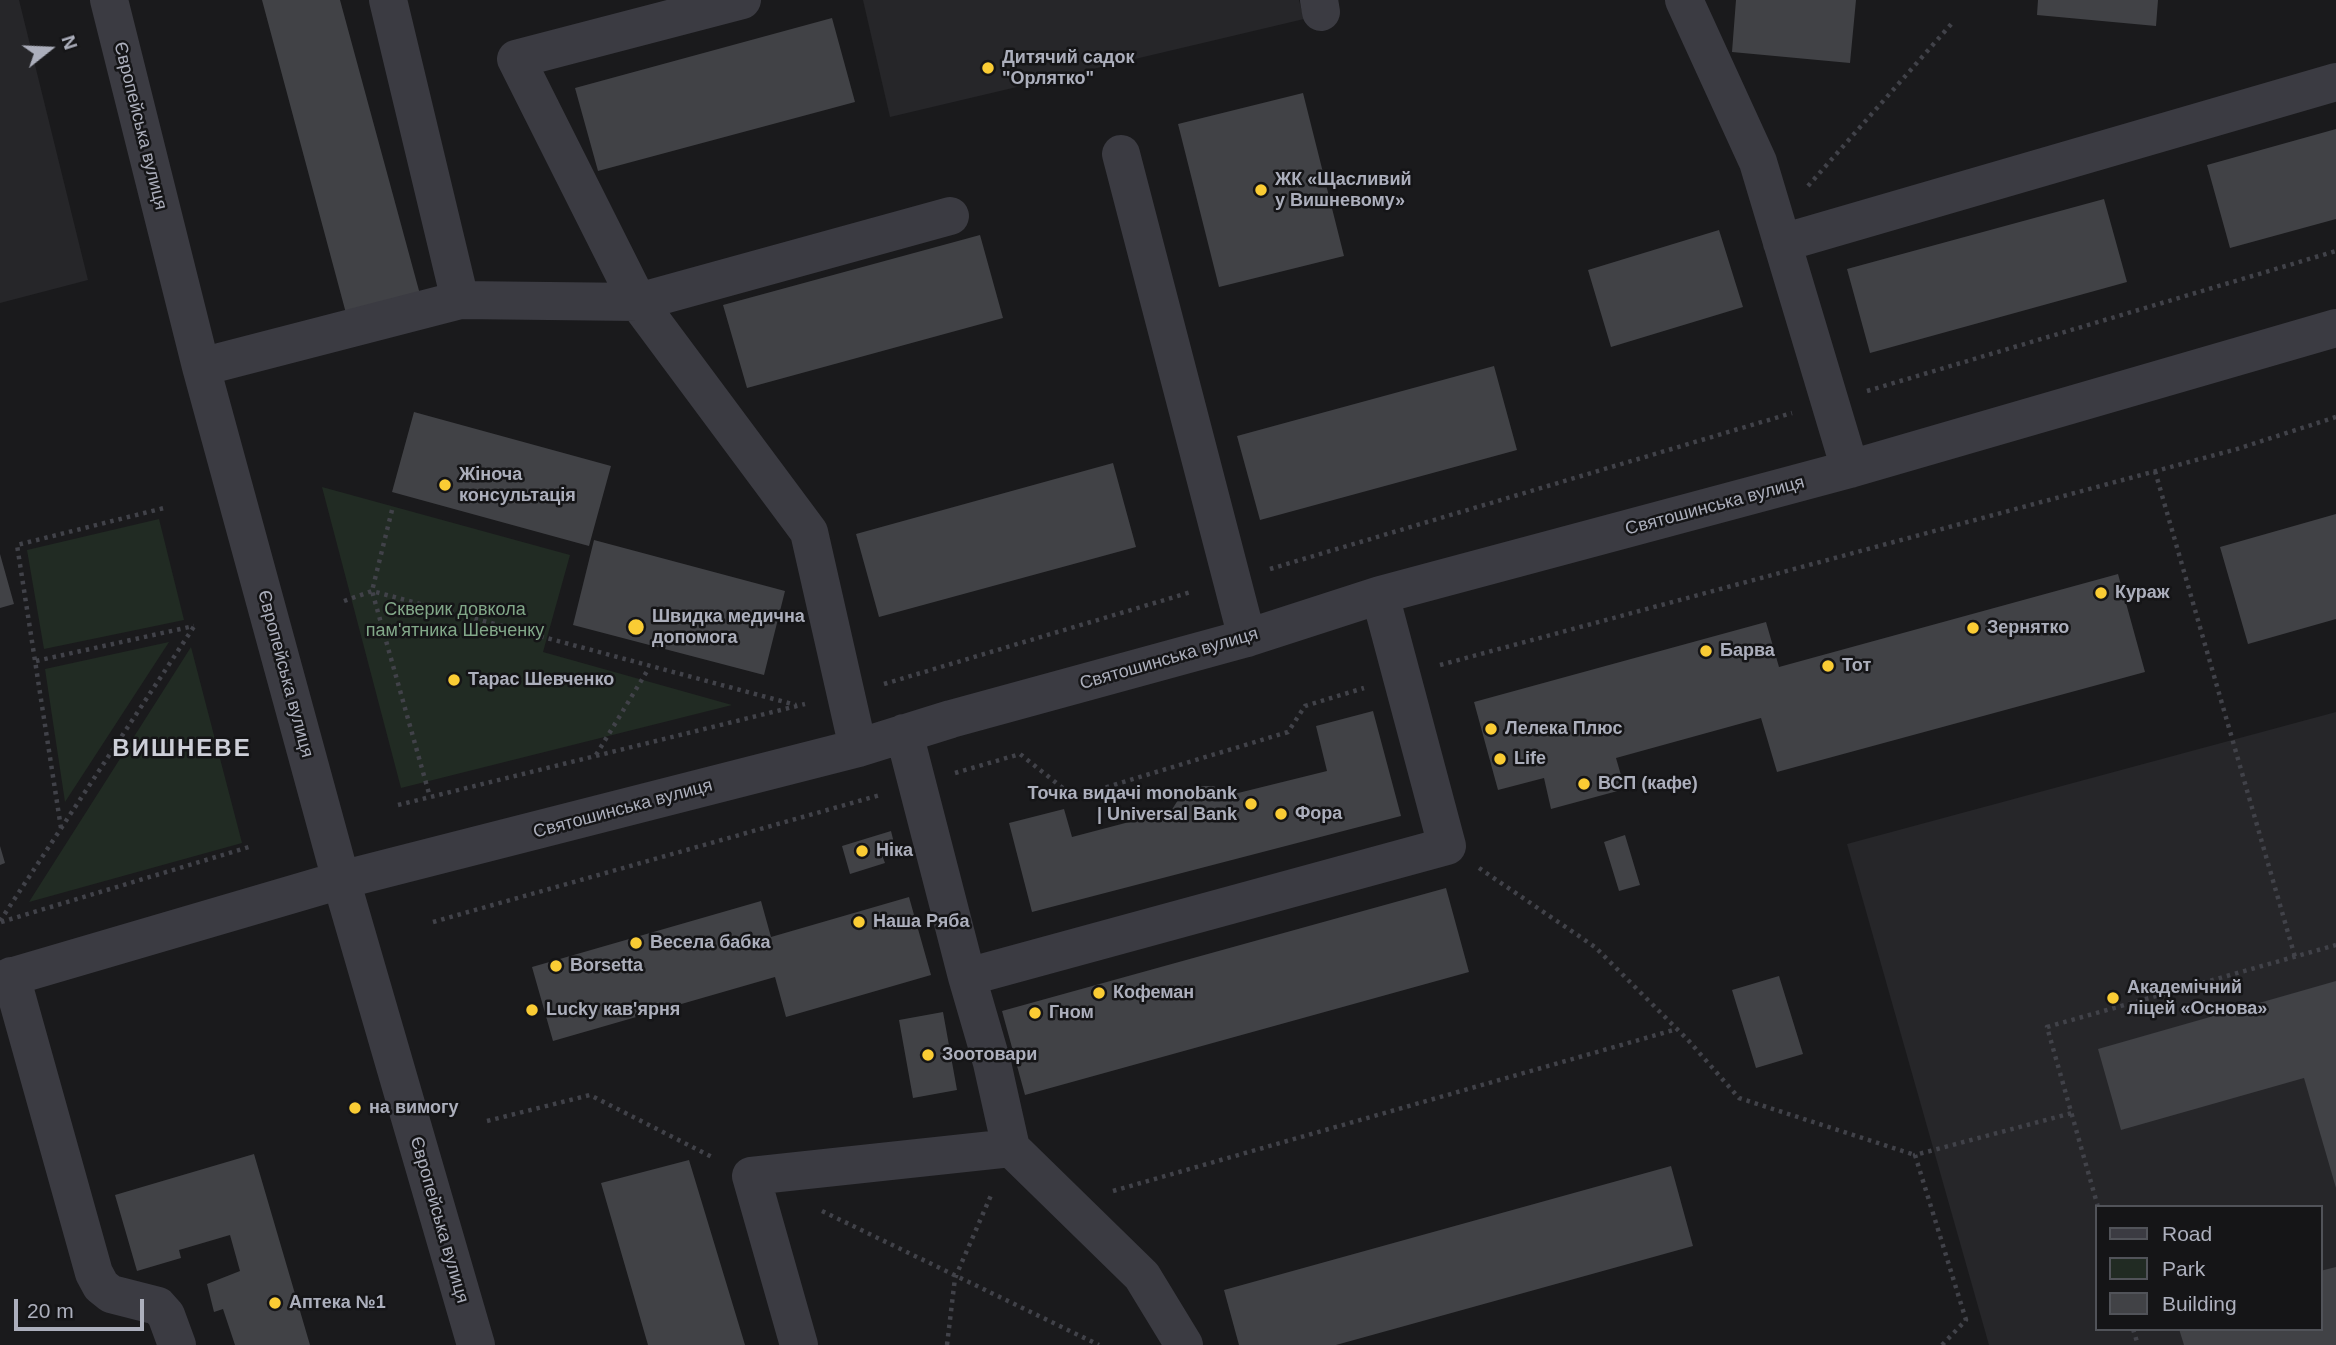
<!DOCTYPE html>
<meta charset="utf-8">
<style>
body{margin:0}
#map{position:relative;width:2336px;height:1345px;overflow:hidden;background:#1a1a1c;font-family:Arial,sans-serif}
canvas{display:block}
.legend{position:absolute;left:2095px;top:1205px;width:228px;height:126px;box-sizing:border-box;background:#151517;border:2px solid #515359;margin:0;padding:9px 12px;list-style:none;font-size:21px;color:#acafbc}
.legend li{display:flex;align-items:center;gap:14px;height:35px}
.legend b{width:35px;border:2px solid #515359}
.north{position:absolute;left:14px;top:14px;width:70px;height:70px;-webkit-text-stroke:5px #151517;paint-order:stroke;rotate:72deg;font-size:19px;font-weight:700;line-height:28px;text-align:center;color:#acafbc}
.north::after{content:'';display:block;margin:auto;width:24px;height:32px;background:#acafbc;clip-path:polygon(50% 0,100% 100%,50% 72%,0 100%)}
.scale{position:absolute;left:14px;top:1299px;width:130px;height:32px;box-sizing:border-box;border:4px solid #acafbc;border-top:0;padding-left:9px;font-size:21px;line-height:24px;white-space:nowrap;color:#acafbc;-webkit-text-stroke:5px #151517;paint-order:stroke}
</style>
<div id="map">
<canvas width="2336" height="1345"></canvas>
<ul class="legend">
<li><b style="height:9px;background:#3b3b42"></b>Road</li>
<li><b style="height:19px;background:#212b23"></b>Park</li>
<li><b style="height:19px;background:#414246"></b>Building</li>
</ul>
<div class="north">N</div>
<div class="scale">20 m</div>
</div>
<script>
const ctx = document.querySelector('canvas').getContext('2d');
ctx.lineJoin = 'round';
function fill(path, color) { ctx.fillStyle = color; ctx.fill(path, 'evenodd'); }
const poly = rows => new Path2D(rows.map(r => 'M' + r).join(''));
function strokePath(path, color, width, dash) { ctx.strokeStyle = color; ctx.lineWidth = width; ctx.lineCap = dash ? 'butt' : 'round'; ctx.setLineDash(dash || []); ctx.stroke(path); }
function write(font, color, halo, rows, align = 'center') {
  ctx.font = font + ' Arial,sans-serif'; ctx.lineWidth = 5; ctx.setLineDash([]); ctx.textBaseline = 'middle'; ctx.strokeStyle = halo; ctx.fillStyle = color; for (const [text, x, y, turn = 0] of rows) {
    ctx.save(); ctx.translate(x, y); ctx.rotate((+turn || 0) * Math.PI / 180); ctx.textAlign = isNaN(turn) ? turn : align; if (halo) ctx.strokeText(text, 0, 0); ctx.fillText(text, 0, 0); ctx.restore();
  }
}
const built = poly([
 [0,0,19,0,88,280,0,303],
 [863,0,1299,0,1304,19,890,117],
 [2336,712,2336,1345,1989,1345,1847,844],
 [2096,1207,2320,1207,2320,1329,2096,1329]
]);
const green = poly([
 [322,487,570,555,543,652,732,705,401,788],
 [159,519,184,620,44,649,27,550],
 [169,642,65,802,45,669],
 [191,647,242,843,29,902]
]);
const building = poly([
 [262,0,340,0,421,298,347,317],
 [1736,0,1856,0,1850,63,1732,52],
 [2038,0,2158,0,2156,26,2037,15],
 [832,18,855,102,598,171,575,88],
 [1303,93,1344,256,1219,287,1178,124],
 [2336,129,2336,219,2230,248,2207,165],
 [2104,199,2127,282,1870,353,1847,269],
 [1719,230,1743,307,1611,347,1588,270],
 [980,235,1003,318,747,388,723,305],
 [1494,366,1517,450,1260,520,1237,436],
 [414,412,611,466,589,546,392,492],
 [1113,463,1136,547,879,617,856,534],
 [2336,514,2336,619,2248,644,2220,547],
 [594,540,785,591,764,675,573,625],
 [0,554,14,604,0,608],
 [2118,574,2145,672,1777,772,1761,718,1616,758,1625,789,1551,809,1544,778,1498,790,1474,702,1766,622,1779,667],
 [1373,711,1401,816,1032,912,1009,823,1064,809,1072,837,1171,811,1178,800,1201,786,1213,786,1234,794,1327,771,1316,726],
 [891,831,896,851,882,855,885,863,850,874,842,846],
 [1625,835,1640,885,1619,891,1604,842],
 [0,846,5,863,0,865],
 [1446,888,1469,972,1025,1095,1002,1011],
 [909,897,931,975,786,1017,775,977,553,1041,532,967,761,901,771,937],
 [1779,976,1803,1054,1756,1068,1732,990],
 [2336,981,2336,1188,2304,1078,2121,1130,2098,1049],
 [943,1012,957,1090,913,1098,899,1020],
 [254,1154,310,1345,235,1345,223,1309,214,1312,207,1284,240,1271,230,1235,179,1250,181,1258,137,1271,115,1195],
 [689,1160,745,1345,648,1345,601,1183],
 [1671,1166,1693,1246,1336,1345,1239,1345,1224,1290],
 [2336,1267,2336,1345,2184,1345,2179,1329,2320,1329,2320,1271]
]);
const path = poly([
 [1808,186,1954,21],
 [1867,391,2336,251],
 [2155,471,2295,957],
 [392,510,372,591,430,797],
 [1270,569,1792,413],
 [344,601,372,591,796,705],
 [36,661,194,626],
 [1440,665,2237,449,2336,417],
 [884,684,1191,592],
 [596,755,649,668],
 [955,773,1020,754,1074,797,1288,732,1305,706,1364,688],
 [398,805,805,704],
 [61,828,17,545,164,508],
 [1479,868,1595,947,1688,1040,1739,1098,1915,1155],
 [0,921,195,625],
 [1,922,249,847],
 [433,922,880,795],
 [487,1121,590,1095,714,1158],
 [1113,1191,1677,1029],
 [2098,1207,2047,1027,2336,945],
 [822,1211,1099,1345],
 [2133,1329,2138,1345],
 [947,1345,955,1278,992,1193],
 [1942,1345,1966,1320,1915,1155,2072,1113]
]);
const minor = poly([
 [109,0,201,367,341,880,476,1345],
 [388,0,460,300],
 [742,0,516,59,638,302,950,216],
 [1319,0,1321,12],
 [1684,0,1758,162,1850,469],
 [1121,154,1247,638],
 [1782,243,2336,82],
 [201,367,460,300,638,302,809,532,858,748],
 [11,976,94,1273,101,1286,111,1294,158,1306,166,1315,177,1345],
 [967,977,1447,846,1380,595],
 [0,980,341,880,858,748,951,719,1247,638,1380,595,1850,469,2336,328],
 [1011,1148,1142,1276,1184,1345],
 [799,1345,751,1176,1011,1148,992,1063,967,977,904,733]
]);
const markers = [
 [988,68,7,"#facc34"],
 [1261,190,7,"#facc34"],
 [445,485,7,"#facc34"],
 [2101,593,7,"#facc34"],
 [636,627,9,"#facc34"],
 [1973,628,7,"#facc34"],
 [1706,651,7,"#facc34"],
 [1828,666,7,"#facc34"],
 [454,680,7,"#facc34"],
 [1491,729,7,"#facc34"],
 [1500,759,7,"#facc34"],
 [1584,784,7,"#facc34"],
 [1251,804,7,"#facc34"],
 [1281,814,7,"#facc34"],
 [862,851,7,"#facc34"],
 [859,922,7,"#facc34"],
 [636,943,7,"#facc34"],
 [556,966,7,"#facc34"],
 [1099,993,7,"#facc34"],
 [2113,998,7,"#facc34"],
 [532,1010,7,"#facc34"],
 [1035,1013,7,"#facc34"],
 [928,1055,7,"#facc34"],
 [355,1108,7,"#facc34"],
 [275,1303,7,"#facc34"]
];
const poiNames = [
 ["Дитячий садок",1002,58],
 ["\"Орлятко\"",1002,79],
 ["ЖК «Щасливий",1275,180],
 ["у Вишневому»",1275,201],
 ["Жіноча",459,475],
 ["консультація",459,496],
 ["Кураж",2115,593],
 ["Швидка медична",652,617],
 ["допомога",652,638],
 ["Зернятко",1987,628],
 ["Барва",1720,651],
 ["Тот",1842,666],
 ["Тарас Шевченко",468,680],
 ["Лелека Плюс",1505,729],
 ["Life",1514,759],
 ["ВСП (кафе)",1598,784],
 ["Точка видачі monobank",1237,794,"right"],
 ["| Universal Bank",1237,815,"right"],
 ["Фора",1295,814],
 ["Ніка",876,851],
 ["Наша Ряба",873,922],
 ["Весела бабка",650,943],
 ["Borsetta",570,966],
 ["Академічний",2127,988],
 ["ліцей «Основа»",2127,1009],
 ["Кофеман",1113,993],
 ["Lucky кав'ярня",546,1010],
 ["Гном",1049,1013],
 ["Зоотовари",942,1055],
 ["на вимогу",369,1108],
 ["Аптека №1",289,1303]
];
const streetNames = [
 ["Європейська вулиця",140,126,76],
 ["Святошинська вулиця",1715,506,-15],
 ["Святошинська вулиця",1169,659,-16],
 ["Європейська вулиця",285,674,75],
 ["Святошинська вулиця",623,809,-15],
 ["Європейська вулиця",439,1220,74]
];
const parkNames = [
 ["Скверик довкола",455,610],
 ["пам'ятника Шевченку",455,631]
];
const districtNames = [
 ["ВИШНЕВЕ",182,749]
];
fill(built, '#262629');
fill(green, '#212b23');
fill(building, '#414246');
strokePath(path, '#414249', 4.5, [3.5, 5]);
strokePath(minor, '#3b3b42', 38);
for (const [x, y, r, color] of markers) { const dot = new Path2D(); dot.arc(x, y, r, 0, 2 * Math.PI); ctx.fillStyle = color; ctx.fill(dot); strokePath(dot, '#151517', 2.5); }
write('bold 18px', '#acafbc', '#151517', poiNames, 'left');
write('18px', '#acafbc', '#151517', streetNames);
write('18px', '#82a889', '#151517', parkNames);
ctx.letterSpacing = '2px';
write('bold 24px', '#cdcfd8', '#151517', districtNames);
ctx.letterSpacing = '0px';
</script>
